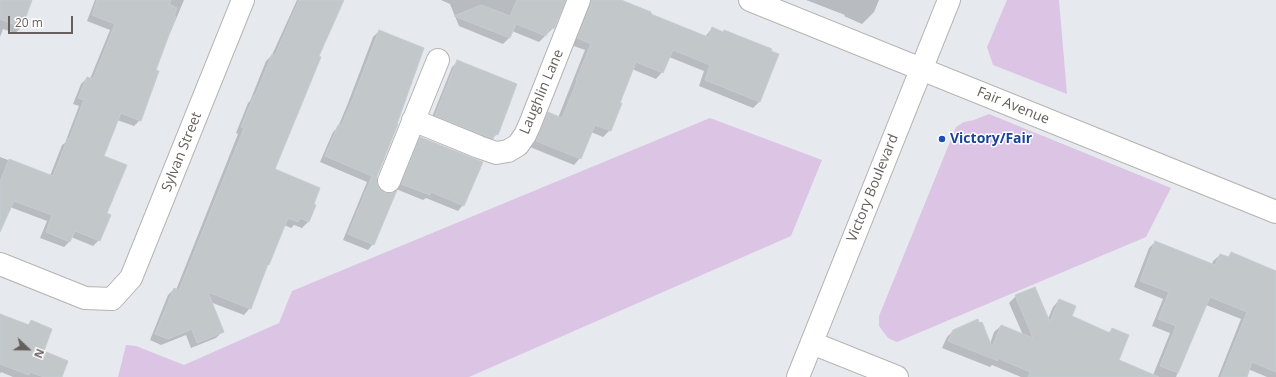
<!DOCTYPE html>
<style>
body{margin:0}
#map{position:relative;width:1276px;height:377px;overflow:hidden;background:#e6eaef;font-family:"Open Sans",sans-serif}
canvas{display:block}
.north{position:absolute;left:8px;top:329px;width:40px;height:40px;-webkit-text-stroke:3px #fff;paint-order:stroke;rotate:112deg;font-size:11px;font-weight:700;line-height:16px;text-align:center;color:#655f5d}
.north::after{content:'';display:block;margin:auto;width:14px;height:18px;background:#655f5d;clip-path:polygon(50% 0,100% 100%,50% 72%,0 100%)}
.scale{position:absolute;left:8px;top:16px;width:65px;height:18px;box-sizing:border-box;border:2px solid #655f5d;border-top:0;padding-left:5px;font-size:12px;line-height:14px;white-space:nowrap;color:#655f5d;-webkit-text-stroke:3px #fff;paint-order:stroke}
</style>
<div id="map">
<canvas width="1276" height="377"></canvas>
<div class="north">N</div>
<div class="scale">20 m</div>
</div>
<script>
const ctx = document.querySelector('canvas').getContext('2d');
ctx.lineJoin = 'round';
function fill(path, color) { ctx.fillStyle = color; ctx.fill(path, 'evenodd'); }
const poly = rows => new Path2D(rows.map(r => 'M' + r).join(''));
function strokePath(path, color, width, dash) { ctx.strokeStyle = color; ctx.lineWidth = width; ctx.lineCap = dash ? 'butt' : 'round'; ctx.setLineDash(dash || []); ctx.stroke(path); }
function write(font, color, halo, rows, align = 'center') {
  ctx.font = font + ' "Open Sans",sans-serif'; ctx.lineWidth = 3; ctx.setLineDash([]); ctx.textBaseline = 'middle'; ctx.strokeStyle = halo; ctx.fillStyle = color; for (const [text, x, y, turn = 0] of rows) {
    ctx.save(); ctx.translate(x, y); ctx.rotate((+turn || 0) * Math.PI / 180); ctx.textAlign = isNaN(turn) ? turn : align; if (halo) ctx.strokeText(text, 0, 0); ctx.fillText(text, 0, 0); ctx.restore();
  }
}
const green = poly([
 [1007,0,1059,0,1067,94,993,65,987,47],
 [989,114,1171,188,1146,237,897,342,888,338,879,326,879,316,956,127,964,122,974,120],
 [710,118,822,160,791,236,469,377,118,377,126,345,136,346,184,365,279,323,292,291]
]);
const shadow = poly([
 [0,0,31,0,21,28,15,33,3,29,0,37],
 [95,0,184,0,171,31,169,34,155,70,140,120,134,126,117,120,102,156,106,214,99,240,93,246,71,237,70,241,64,247,40,238,47,221,10,207,0,222,0,157,50,176,62,145,65,143,79,106,73,104,81,84,87,78,90,79,110,30,87,21],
 [297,0,343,0,318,57,274,170,309,221,302,228,294,225,291,228,284,225,268,264,266,266,250,308,244,315,210,302,222,332,216,338,191,348,186,335,161,345,150,340,168,295,174,289,176,290,238,134,236,133,248,103,250,101,266,61,272,55],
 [441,0,565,0,553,28,539,42,512,31,509,38,503,44,459,26,450,4],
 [585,0,616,0,705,37,712,28,760,101,753,108,699,86,704,71,669,57,662,72,656,79,632,69,610,130,603,137,591,132,580,158,574,165,530,147,542,120,548,113,558,118,585,50,571,45],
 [806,0,879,0,874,12,862,24,844,16,845,15],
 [379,31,376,183,379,190,384,193,373,244,368,250,343,240,367,182,320,162,333,132,338,127,348,103,373,37],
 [458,61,497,134,491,140,430,122,452,67],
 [421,138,463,205,458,211,426,198,423,200,396,189,415,144],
 [1155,242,1212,265,1213,261,1220,255,1227,258,1231,253,1276,272,1276,377,1267,377,1248,369,1245,377,1218,377,1241,319,1206,305,1176,377,1021,377,992,365,990,367,942,348,947,337,953,331,979,324,990,344,994,332,1001,326,1023,335,1009,303,1016,296,1048,319,1053,307,1059,300,1070,317,1108,333,1112,329,1117,360,1153,375,1170,333,1152,326,1163,299,1134,287,1149,248],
 [0,315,27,326,31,321,43,352,61,377,13,377,1,372,0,374]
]);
const building = poly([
 [0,0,32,0,22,28,0,19,0,0],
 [97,0,171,0,169,4,177,8,174,16,176,16,156,70,159,71,141,121,121,113,104,156,127,165,107,213,111,215,100,241,75,231,70,242,46,232,52,215,14,201,0,232,0,182,9,159,53,176,68,138,69,139,84,100,78,98,87,77,93,79,115,24,92,15,97,0],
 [299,0,344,0,319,56,321,57,275,169,320,188,314,204,316,205,309,222,300,218,298,222,288,218,269,265,268,264,251,309,208,292,224,332,197,343,192,329,168,339,155,334,174,288,179,290,244,128,241,127,254,95,255,96,272,54,275,55,299,0],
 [517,0,566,0,554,29,550,27,546,36,516,24,510,38,454,16,481,5,510,16,517,0],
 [591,0,621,0,651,12,651,14,708,37,712,27,723,32,724,30,772,49,771,51,779,54,760,102,705,80,710,65,673,50,663,73,636,62,620,103,622,103,611,131,595,125,581,159,536,141,548,112,562,118,577,81,576,80,591,44,577,38,591,5,591,0],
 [379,30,424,48,397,124,398,124,377,176,377,183,379,189,384,192,391,193,397,190,374,245,348,234,372,176,325,156,338,125,341,126,354,96,379,30],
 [457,60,517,84,498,135,495,134,493,139,435,116,457,60],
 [420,137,483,162,464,206,431,192,430,195,401,184,420,137],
 [1155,241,1215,265,1220,254,1229,257,1231,252,1276,271,1276,372,1252,362,1247,377,1221,377,1247,312,1210,297,1178,373,1160,366,1176,326,1158,319,1169,292,1140,281,1155,241],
 [1035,287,1050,322,1059,299,1076,306,1072,316,1110,333,1112,328,1129,335,1119,360,1159,377,1028,377,1030,372,997,358,998,361,948,341,953,330,978,319,979,323,982,322,992,347,1001,325,1033,338,1015,295,1035,287],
 [0,314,29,325,31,320,52,329,44,351,68,361,62,377,44,377,30,372,29,375,0,364,0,314]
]);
const minor = poly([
 [750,0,1276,212],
 [413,120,479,147,496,153,508,151,518,145,525,135,530,124,579,0],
 [389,181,438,60],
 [0,264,85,298,112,299,131,278,243,0],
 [812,343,897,377]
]);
const secondary = poly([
 [798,377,949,0]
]);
const markers = [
 [942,139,4,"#1a4fb4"]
];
const streetNames = [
 ["Laughlin Lane",542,92,-67],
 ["Fair Avenue",1013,106,22],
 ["Sylvan Street",182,152,-68],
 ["Victory Boulevard",873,188,-68]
];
const transitNames = [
 ["Victory/Fair",950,139]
];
fill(green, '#dcc4e4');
fill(shadow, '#0003');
fill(building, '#c2c7ca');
strokePath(building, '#c4cdd3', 1);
strokePath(minor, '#b7b3b1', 24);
strokePath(secondary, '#b7b3b0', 24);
strokePath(minor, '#fff', 22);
strokePath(secondary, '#fff', 22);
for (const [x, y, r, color] of markers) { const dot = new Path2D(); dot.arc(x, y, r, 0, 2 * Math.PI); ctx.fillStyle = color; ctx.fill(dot); strokePath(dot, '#fff', 1.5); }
write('14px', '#655f5d', '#fff', streetNames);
write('bold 14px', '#164399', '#fff', transitNames, 'left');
</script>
